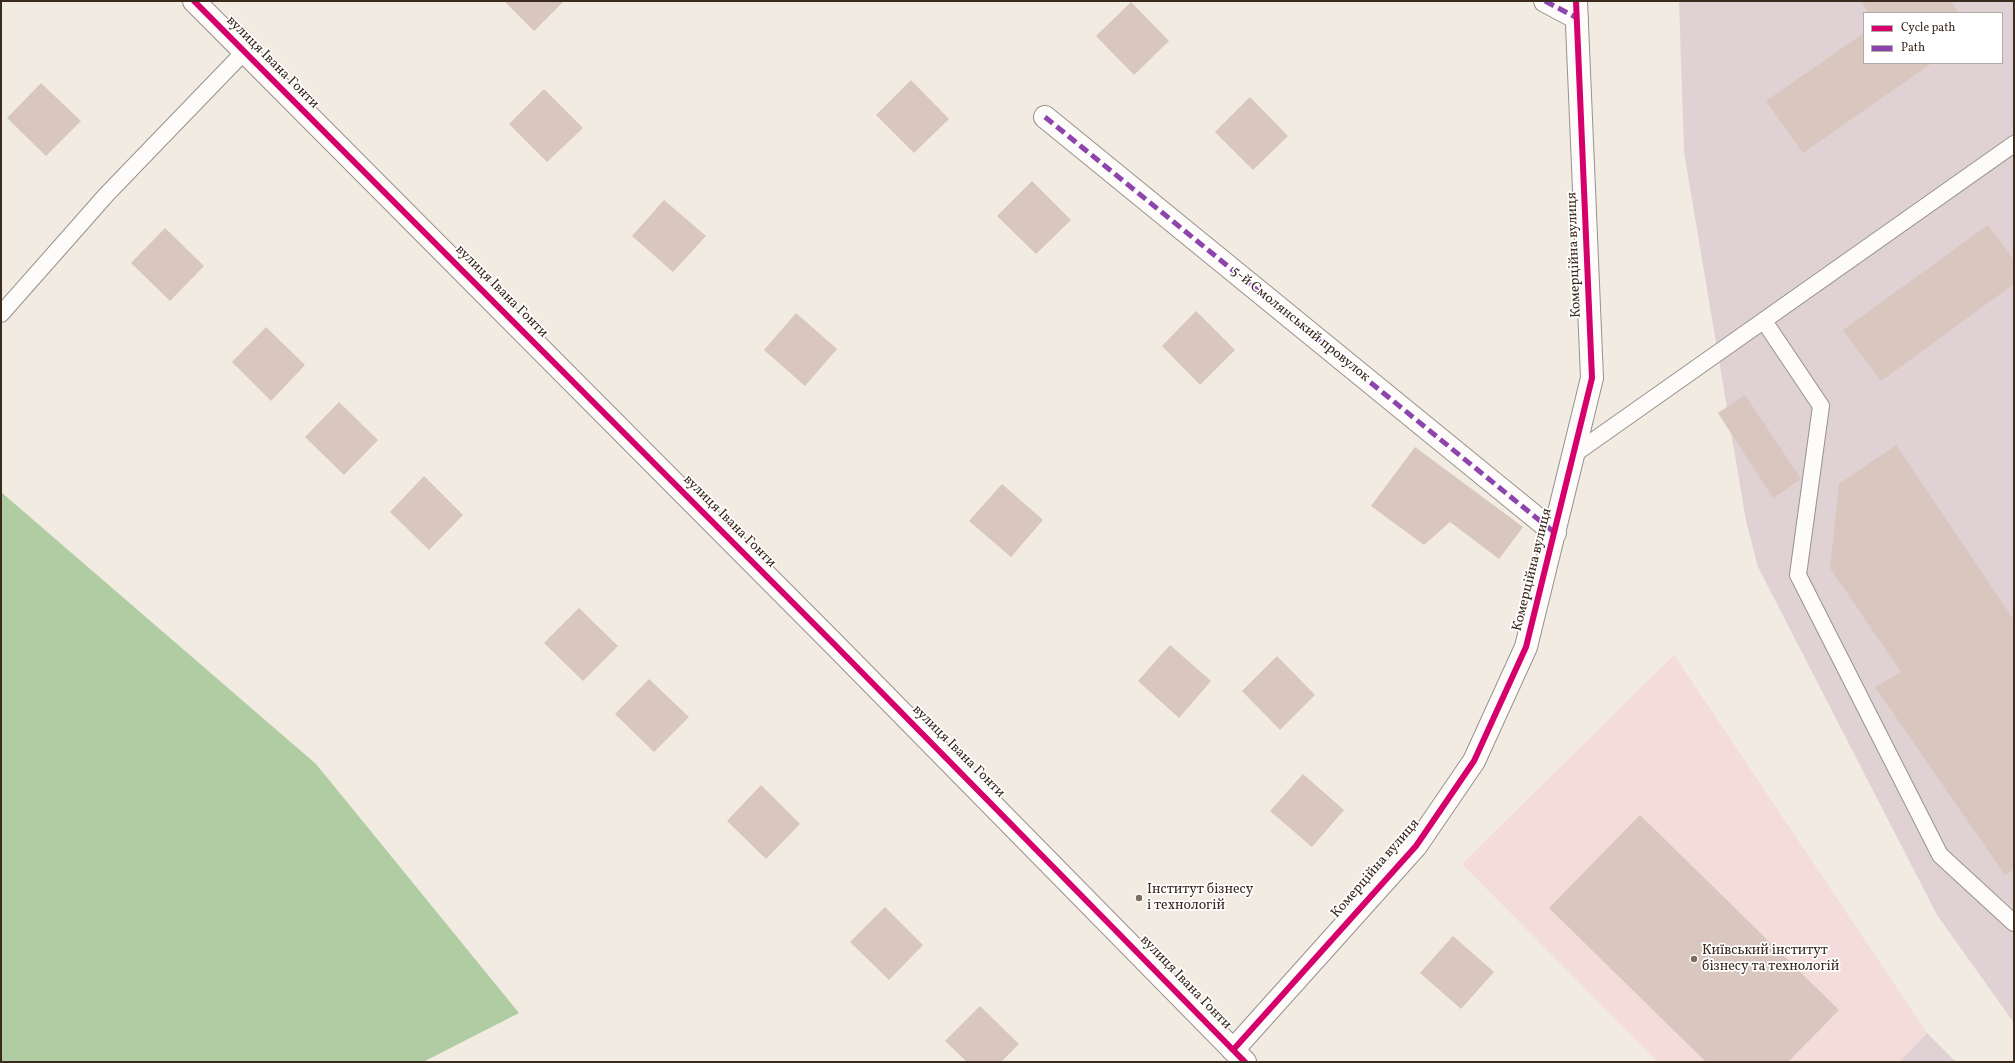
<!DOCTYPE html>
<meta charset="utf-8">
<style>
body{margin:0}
#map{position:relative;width:2015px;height:1063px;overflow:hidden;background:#f2ebe2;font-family:Vollkorn,serif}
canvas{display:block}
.frame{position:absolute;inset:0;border:2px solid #3b2a1e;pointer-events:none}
.legend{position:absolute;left:1863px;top:12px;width:140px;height:52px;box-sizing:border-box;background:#fff;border:1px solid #b1aaa5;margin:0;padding:5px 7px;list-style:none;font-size:12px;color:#3b2a1e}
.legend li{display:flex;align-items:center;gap:8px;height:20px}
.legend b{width:20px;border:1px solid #b1aaa5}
</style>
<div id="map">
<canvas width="2015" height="1063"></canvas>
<div class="frame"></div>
<ul class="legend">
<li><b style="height:5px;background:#d6006c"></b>Cycle path</li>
<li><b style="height:5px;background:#8e44ad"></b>Path</li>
</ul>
</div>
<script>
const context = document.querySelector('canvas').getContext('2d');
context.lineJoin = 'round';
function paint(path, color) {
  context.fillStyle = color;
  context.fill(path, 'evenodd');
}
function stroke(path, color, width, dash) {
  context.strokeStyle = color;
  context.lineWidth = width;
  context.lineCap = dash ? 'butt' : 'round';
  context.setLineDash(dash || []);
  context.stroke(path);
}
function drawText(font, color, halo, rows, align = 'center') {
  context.font = font + ' Vollkorn,serif';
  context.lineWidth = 3.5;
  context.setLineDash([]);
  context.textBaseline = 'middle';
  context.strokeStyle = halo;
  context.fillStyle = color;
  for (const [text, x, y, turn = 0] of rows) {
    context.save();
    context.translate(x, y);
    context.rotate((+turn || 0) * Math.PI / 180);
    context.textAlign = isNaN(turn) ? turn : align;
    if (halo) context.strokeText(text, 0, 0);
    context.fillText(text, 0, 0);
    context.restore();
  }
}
const built = new Path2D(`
 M1674 655 1927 1033 1899 1062H1658L1462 864Z`);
const industrial = new Path2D(`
 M1679 1H2014V1023L1937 915 1758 567 1746 521 1684 152ZM1864 13H2002V63H1864Z
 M1927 1033 1956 1062H1899Z`);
const forest = new Path2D(`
 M1 492 316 764 519 1013 423 1062H1Z`);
const building = new Path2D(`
 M504 1H564L534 31Z
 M1861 1H1951L1959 13H1869Z
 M1131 2 1169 41 1134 75 1096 36Z
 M1864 33V63H1932L1803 153 1766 101Z
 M911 80 949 119 914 153 876 115Z
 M41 83 81 121 46 156 7 118Z
 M544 89 583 128 547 162 509 124Z
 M1250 97 1288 136 1253 170 1215 132Z
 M1032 181 1071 220 1036 254 997 216Z
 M664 200 706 236 673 272 632 236Z
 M1988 225 2014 260V284L1881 381 1843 330Z
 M165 228 204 266 170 301 131 263Z
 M1196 311 1235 350 1200 385 1162 346Z
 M796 313 837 349 805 386 764 350Z
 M266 327 305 365 271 401 232 362Z
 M1745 395 1801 479 1773 498 1718 413Z
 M339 402 378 440 344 475 305 437Z
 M1896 445 2014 620V869L2005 875 1875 687 1901 672 1830 568 1839 484Z
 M1415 447 1523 527 1499 559 1450 522 1424 545 1371 506Z
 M424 476 463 515 429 550 390 512Z
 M1002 484 1043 520 1011 557 969 521Z
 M579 608 618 646 583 681 544 643Z
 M1170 645 1211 681 1179 718 1138 681Z
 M1277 656 1315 695 1280 730 1242 691Z
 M649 679 689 717 654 752 615 714Z
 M1303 774 1344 810 1312 847 1270 811Z
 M761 785 800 824 766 859 727 821Z
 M1640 815 1839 1010 1788 1062H1706L1549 908Z
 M885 907 923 945 889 980 850 942Z
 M1453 936 1494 972 1461 1009 1420 973Z
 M980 1006 1019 1044 1001 1062H967L945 1041Z`);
const service = new Path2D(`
 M1 314 107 194 244 52
 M1764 321 1821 406 1798 575 1940 855 2014 923
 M1573 455 2014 144`);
const minor = new Path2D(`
 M1545 1 1577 18
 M1045 117 1555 533
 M1233 1050 1416 846 1474 761 1526 647 1592 378 1576 1`);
const tertiary = new Path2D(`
 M194 1 835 645 1245 1062`);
const quiet = new Path2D(`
 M1545 1 1577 18
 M1045 117 1555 533`);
const cycleway = new Path2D(`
 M194 1 835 645 1245 1062
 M1233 1050 1416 846 1474 761 1526 647 1592 378 1576 1`);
const markers = [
 [1139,898,4,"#7b6e63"],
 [1694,959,4,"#7b6e63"]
];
const streetNames = [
 ["вулиця Івана Гонти",272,63,45],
 ["Комерційна вулиця",1575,255,-92],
 ["вулиця Івана Гонти",501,292,45],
 ["5-й Смолянський провулок",1300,325,39],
 ["вулиця Івана Гонти",729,522,45],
 ["Комерційна вулиця",1533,570,-76],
 ["вулиця Івана Гонти",958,752,45],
 ["Комерційна вулиця",1376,869,-49],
 ["вулиця Івана Гонти",1185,983,46]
];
const poiNames = [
 ["Інститут бізнесу",1147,890],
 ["і технологій",1147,906],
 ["Київський інститут",1702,951],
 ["бізнесу та технологій",1702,967]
];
paint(built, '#f4dcdb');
paint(industrial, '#e0d2d4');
paint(forest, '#afcca3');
paint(building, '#d9c6be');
stroke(service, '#98918b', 18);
stroke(minor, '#98918b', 24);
stroke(tertiary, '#98918b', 24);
stroke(service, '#fdfcfb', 16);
stroke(minor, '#fdfcfb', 22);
stroke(tertiary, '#fdfcfb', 22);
stroke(quiet, '#8e44ad', 5, [10, 5]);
stroke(cycleway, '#d6006c', 6);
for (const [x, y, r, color] of markers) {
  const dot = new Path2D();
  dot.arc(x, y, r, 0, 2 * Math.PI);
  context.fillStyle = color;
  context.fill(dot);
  stroke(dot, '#fff', 1.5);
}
drawText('14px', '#3b2a1e', '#fff', streetNames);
drawText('14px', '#3b2a1e', '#fff', poiNames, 'left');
</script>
